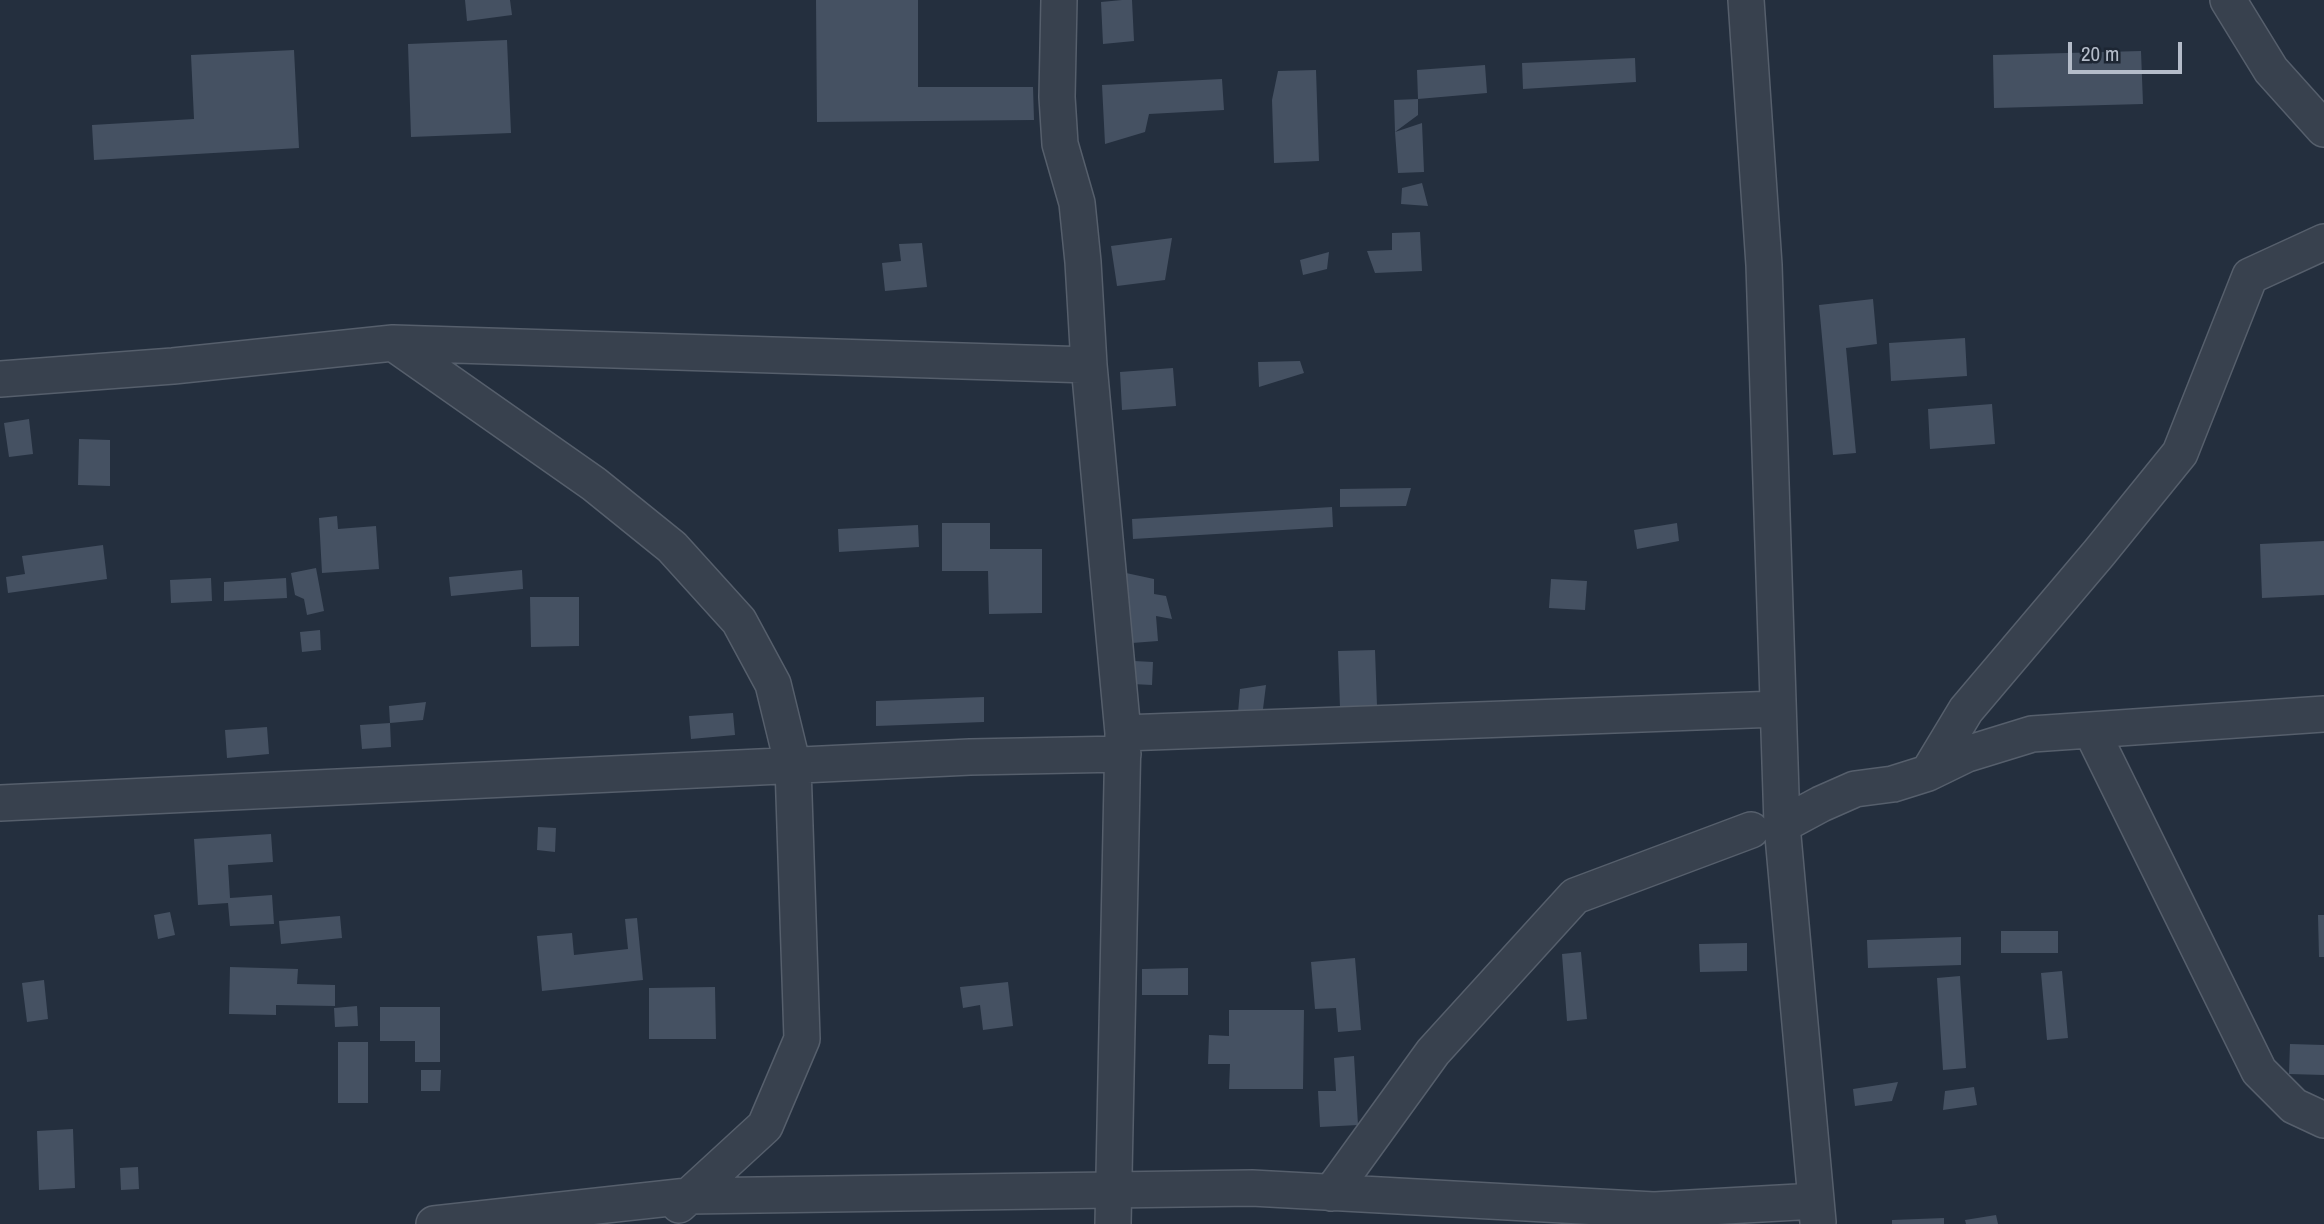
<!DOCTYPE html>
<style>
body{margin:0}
#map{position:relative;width:2324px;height:1224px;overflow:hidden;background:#242f3e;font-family:"Archivo Narrow",sans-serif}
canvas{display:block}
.scale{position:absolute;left:2068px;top:42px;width:114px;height:32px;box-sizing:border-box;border:4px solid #b4bcc9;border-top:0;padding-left:9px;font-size:21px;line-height:24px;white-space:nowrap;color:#b4bcc9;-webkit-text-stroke:5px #1d2633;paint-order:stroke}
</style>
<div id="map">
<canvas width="2324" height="1224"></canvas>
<div class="scale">20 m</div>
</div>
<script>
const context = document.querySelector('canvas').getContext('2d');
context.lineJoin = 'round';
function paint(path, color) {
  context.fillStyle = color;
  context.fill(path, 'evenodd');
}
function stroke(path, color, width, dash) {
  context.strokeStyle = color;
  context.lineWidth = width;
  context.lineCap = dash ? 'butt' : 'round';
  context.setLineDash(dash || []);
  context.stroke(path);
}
const building = new Path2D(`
 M465 0H510L512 15 467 21Z
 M816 0H918V87H1033L1034 120 817 122Z
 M1122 0H1132L1134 41 1103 44 1101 2Z
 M507 40 511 133 411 137 408 44Z
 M294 50 299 148 94 160 92 125 194 119 191 55Z
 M2141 51 2143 104 1994 108 1993 55Z
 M1635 58 1636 82 1523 89 1522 63Z
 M1485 65 1487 93 1418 99 1417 70Z
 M1316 70 1319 161 1274 163 1272 100 1278 71Z
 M1222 79 1224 110 1149 114 1145 132 1105 144 1102 85Z
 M1418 99V115L1395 132 1394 100Z
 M1422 123 1424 172 1398 173 1395 132Z
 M1422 183 1428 206 1401 204 1402 188Z
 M1420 232 1422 271 1375 273 1367 251 1392 250V233Z
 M1172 238 1165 280 1117 286 1111 246Z
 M922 243 927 287 885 291 882 263 901 261 899 244Z
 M1329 252 1327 269 1303 275 1300 260Z
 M1873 299 1877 344 1846 348 1856 453 1833 455 1819 305Z
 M1965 338 1967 376 1891 381 1889 343Z
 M1300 361 1304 373 1259 387 1258 362Z
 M1173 368 1176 406 1122 410 1120 372Z
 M1992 404 1995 444 1930 449 1928 409Z
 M29 419 33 454 9 457 4 423Z
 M79 439 110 440V486L78 485Z
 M1411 488 1406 506 1340 507V489Z
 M1332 507 1333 527 1133 539 1132 519Z
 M337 516 338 529 376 526 379 569 322 573 319 518Z
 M942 523H990V549H1042V613L989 614 988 571H942Z
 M1677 523 1679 541 1637 549 1634 530Z
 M918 525 919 547 839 552 838 529Z
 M2324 541V595L2262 598 2260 544Z
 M103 545 107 579 8 593 6 577 25 574 22 556Z
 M316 568 324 611 307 615 304 599 295 595 291 573Z
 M522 570 523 589 451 596 449 577Z
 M1126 573 1154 579V594L1166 596 1172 619 1156 616 1158 641 1132 643Z
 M211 578 212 601 171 603 170 580Z
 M286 578 287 598 224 601V582Z
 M1551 579 1587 581 1585 610 1549 608Z
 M530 597H579V646L531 647Z
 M320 630 321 650 302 652 300 632Z
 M1375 650 1377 706 1340 708 1338 651Z
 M1134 661 1153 662 1152 685 1132 684Z
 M1266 685 1263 709 1238 713 1240 689Z
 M984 697V722L876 726V701Z
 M426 702 423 720 390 723 389 706Z
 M733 713 735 735 691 739 689 716Z
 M390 723 391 747 362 749 360 725Z
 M267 727 269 754 227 758 225 730Z
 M538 827 556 828 555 852 537 850Z
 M271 834 273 862 228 865 230 898 272 895 274 924 230 926 228 903 198 905 194 839Z
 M170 912 175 935 158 939 154 915Z
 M2318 915H2324V957H2319Z
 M340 916 342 938 281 944 279 921Z
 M637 918 643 980 542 991 537 936 572 933 574 955 628 949 625 919Z
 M2001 931H2058V953H2001Z
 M1961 937V965L1868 968 1867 940Z
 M1747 943V971L1700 972 1699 944Z
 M1581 952 1587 1019 1567 1021 1562 954Z
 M1355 958 1361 1030 1338 1032 1336 1008 1315 1009 1311 962Z
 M230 967 298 969 297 984 335 985V1006L276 1005V1015L229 1014Z
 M1188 968V995H1142V969Z
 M2062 971 2068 1038 2047 1040 2041 973Z
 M1960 976 1966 1068 1943 1070 1937 978Z
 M44 980 48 1019 27 1022 22 983Z
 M1008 982 1013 1026 983 1030 980 1005 963 1008 960 987Z
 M715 987 716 1039H649V988Z
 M357 1006 358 1026 335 1027 334 1008Z
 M380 1007H440V1062H415V1041H380Z
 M1229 1010H1304L1303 1089H1229L1230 1064H1208L1209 1035 1229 1036Z
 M338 1042H368V1103H338Z
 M2290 1044 2324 1045V1075L2289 1074Z
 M1354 1056 1358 1125 1320 1127 1318 1091H1336L1334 1058Z
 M421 1070H441L440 1091H421Z
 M1898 1082 1892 1101 1855 1106 1853 1089Z
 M1974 1087 1977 1105 1943 1110 1945 1091Z
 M73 1129 75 1188 39 1190 37 1131Z
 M138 1167 139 1189 121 1190 120 1168Z
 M1996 1215 1998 1224H1966L1965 1220Z
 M1944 1218V1224H1892V1220Z`);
const minor = new Path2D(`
 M1059 0 1057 97 1060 144 1077 203 1083 262 1089 365 1123 733 1113 1224
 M1746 0 1764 265 1782 825 1818 1222
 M2228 0 2271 70 2324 129
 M393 343 594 484 672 547 739 621 773 684 793 766 802 1039 765 1126 679 1205
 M0 379 173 366 393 343 1089 365
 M2091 730 2259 1071 2294 1106 2324 1120
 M1123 733 1778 709
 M1928 773 1966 710 2099 553 2180 453 2250 276 2324 242
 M0 803 970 757 1123 754
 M1782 825 1821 804 1855 789 1893 784 1928 773 1967 754 2032 734 2324 714
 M1331 1193 1433 1052 1575 896 1751 830
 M434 1224 688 1196 1252 1188 1654 1210 1816 1201`);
paint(building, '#455162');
stroke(minor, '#565f6c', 38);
stroke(minor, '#38414e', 35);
</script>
